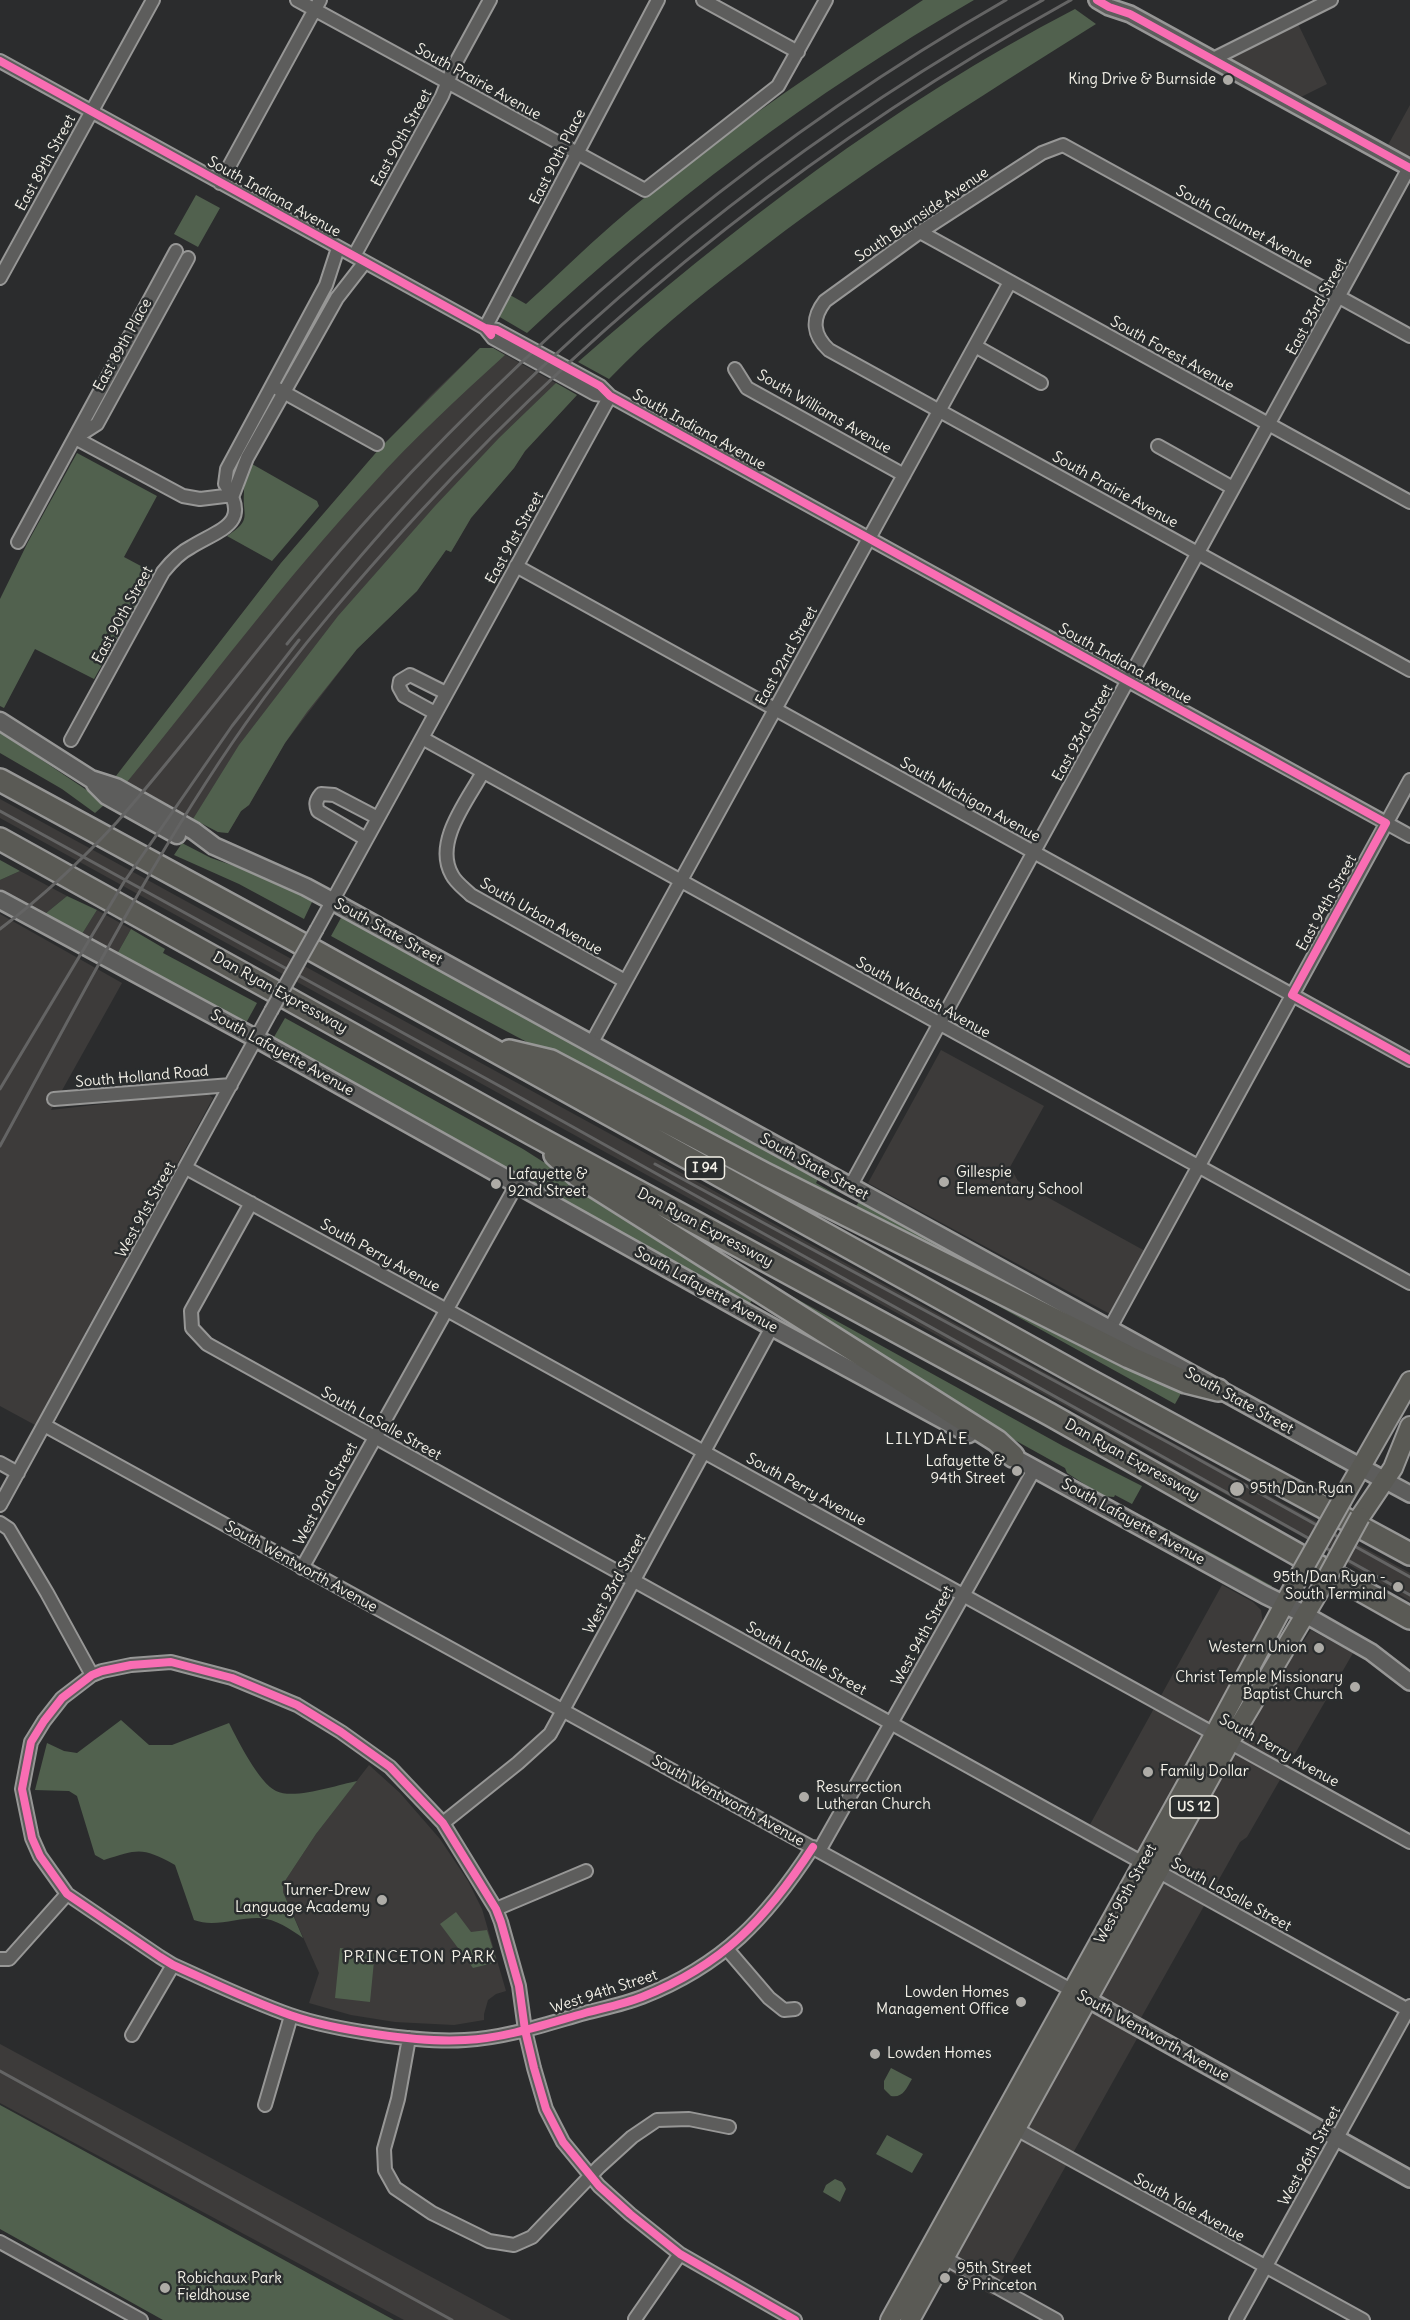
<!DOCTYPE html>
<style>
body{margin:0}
canvas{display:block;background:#2b2c2d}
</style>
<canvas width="1410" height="2320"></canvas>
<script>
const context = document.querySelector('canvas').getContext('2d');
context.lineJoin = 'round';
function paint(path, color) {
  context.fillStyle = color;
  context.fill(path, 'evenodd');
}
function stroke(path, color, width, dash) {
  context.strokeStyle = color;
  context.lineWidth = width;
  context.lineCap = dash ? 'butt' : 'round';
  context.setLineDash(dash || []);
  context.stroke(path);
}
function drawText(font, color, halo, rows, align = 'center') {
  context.font = font + ' Delius,sans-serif';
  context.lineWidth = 5;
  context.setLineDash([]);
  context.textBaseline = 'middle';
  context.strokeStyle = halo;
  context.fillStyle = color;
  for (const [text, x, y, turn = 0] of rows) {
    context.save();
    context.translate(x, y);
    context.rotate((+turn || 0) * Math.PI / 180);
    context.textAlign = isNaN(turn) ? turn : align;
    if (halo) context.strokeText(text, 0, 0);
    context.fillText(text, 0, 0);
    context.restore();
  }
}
const built = new Path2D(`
 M1298 24 1327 84 1301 97 1228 57Z
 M1410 105V155L1409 157 1388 145Z
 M480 348H493L577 395 525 451 514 468 471 518 451 552 446 550 417 591 357 649 285 743 249 805 241 811 228 833 218 832 116 776 281 563 367 463 430 396Z
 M0 799 1410 1573V1601L1301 1536 0 818Z
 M20 871 67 896 45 914 0 889V880Z
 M97 910 131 929 117 954 82 934Z
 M0 914 122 983 51 1110 206 1092 213 1098 35 1425 0 1406Z
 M941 1050 1044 1106 1010 1167 1018 1181 1145 1251 1110 1314 868 1183Z
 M1222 1585 1253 1602 1261 1610 1263 1624 1132 1866 1082 1839Z
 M1311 1630 1353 1653 1247 1837 1240 1842 1133 2032 1139 2035 993 2296 945 2269 1250 1720Z
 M369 1765 400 1793 440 1839 468 1881 482 1909 506 1991 496 1994 488 2000 484 2014V2020L454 2025 395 2022 351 2015 309 2003 319 1973 283 1892V1884L316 1834Z
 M0 2044 511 2320H404L0 2103Z`);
const green = new Path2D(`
 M923 0H974C812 93 663 206 527 333L498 316 510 295 526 304C555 278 583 250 613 224 710 141 817 70 923 0Z
 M1075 9 1096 24C975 100 855 175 743 263 696 299 650 336 609 379L578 362C732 228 893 103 1075 9Z
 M196 195 220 208 198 247 174 234Z
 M480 348H493L505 355C459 397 413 439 371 486 284 580 208 683 127 782L116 776 281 563 380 448Z
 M556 383 577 395 525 451 514 468 471 518 451 552 446 550 417 591 357 649 307 712 285 743 249 805 241 811 228 833 218 832 193 819 239 745 338 616 435 506 499 438Z
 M77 453 157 496 124 557 154 573 94 679 35 649 4 708 0 706V599L28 542Z
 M252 464 317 501 319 506 272 561 227 536C253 519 242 517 244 492 244 482 248 473 252 464Z
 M0 732 94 795 104 805 95 813 62 789 0 753Z
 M182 843 211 858 252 872 313 900 304 919 239 884 174 855Z
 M0 860 20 871 0 880Z
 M67 896 97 910 82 934 45 914Z
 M342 916 836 1187 834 1188 818 1179 816 1183 856 1206 859 1202 867 1205 1074 1319C825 1193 574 1072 331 936Z
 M131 929 165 949 163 953 257 1003 246 1023 244 1024 117 954Z
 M285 1018 523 1149 873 1372 791 1328 793 1323 754 1301 752 1300 749 1305 480 1153 275 1040 274 1037Z
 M719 1256 1063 1446 1142 1486 1132 1504 1115 1495 1114 1497 1103 1496 1067 1473 1065 1468 939 1398Z
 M928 1267 1184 1388 1175 1404Z
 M1227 1405 1270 1425 1342 1465 1340 1468Z
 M1154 1522 1272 1586 1271 1589 1153 1524Z
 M121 1720 149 1745H172L229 1723C237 1739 259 1783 276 1791 294 1800 337 1785 357 1781L316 1834 283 1884V1892L303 1938C290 1929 276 1919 260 1918 238 1917 215 1928 194 1920L175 1865C142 1847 139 1849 104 1860L95 1855 77 1796 69 1791 35 1790 47 1743 64 1751 77 1753Z
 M456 1912 471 1932 487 1930 497 1962 473 1968 440 1924Z
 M340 1948 375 1951 370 2002 335 1998Z
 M891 2068 912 2079C906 2089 903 2098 891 2096L884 2089V2081Z
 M0 2105 394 2320H163L0 2229Z
 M887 2135 923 2154 912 2173 876 2154Z
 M835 2179 842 2182 846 2189 840 2202 823 2192 826 2185Z`);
const minor = new Path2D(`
 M297 0 645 190 778 86 826 0
 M703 0 798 52
 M1213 59 1331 0
 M0 61 485 328 493 338 595 394 610 396
 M220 183 320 0
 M920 232 1410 502
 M354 256 442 96 454 66 490 0
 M0 278 153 0
 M485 328 497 330 600 386 610 396 1410 836
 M485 328 658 0
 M1410 336 1063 145 1042 153 920 232 825 301C811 319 813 335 829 350L1410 670
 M975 346 1041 383
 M735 369 747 388 904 475
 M278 389 377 444
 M75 438 97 424 188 258
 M75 438 183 496 200 499 233 495
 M1158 446 1233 488
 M233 495 247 458 337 298 365 262
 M18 542 176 251
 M516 566 1410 1060
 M435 713 404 696 399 687 400 681 410 675 446 693
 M422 738 1410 1283
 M71 740 163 572C171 562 179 553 191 547 220 529 252 524 225 484L227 469 326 285 338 248
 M483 772C468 800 433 842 452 875 456 883 465 889 471 895L625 981
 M366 839 318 811C315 804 316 800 321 794L334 795 378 818
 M317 929 610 396
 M591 1044 1010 282
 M54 1099 231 1085
 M186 1168 456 1315 1410 1842
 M850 1187 1410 166
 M251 1203 191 1311 192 1328 207 1344 1410 2011
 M1109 1330 1410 780
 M44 1425 1073 1991
 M0 1463 18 1473
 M0 1505 271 1011
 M0 1523 9 1529 47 1593 92 1675
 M302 1568 517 1184
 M443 1823 518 1763 550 1734 772 1327
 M819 1851 1035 1468
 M496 1909 586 1871
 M727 1949 769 1998 784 2010 795 2009
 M0 1959H9L67 1894
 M132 2035 173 1965
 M409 2038 398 2099 384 2149 385 2170 395 2188 432 2213 489 2241 514 2245 532 2237 599 2167 632 2137 657 2120 689 2119 729 2127
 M265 2105 291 2016
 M1009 2125 1363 2320
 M0 2242 141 2320
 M939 2255 1056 2320
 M635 2319 680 2254
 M795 2320 680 2254 630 2214 599 2186 563 2142 546 2109 534 2068 525 2030 519 1986 501 1922 496 1909 443 1823 390 1767 341 1732 297 1705 232 1678 171 1662 131 1665 102 1671 92 1675 62 1698 44 1721 31 1742 22 1789 32 1838 40 1856 67 1894 160 1957 173 1965C211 1982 250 2001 290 2015 333 2030 420 2043 465 2040 506 2038 546 2024 585 2013 604 2008 624 2004 642 1997 723 1965 766 1919 813 1847
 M1236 2320 1410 2006`);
const tertiary = new Path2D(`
 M1097 0 1109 7 1130 14 1410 168
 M1384 1480 1410 1494
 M1306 1615 1371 1652 1410 1682
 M1080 1995 1410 2179`);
const secondary = new Path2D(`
 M0 721 91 779 116 787 194 831 214 846 306 887 332 901 1384 1480
 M95 784 107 796 177 835
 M0 900 257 1039 772 1327 969 1434
 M1002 1451 1265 1595 1306 1615`);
const primary = new Path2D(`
 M1342 1500 1410 1381
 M1360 1517 1393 1468 1410 1426
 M890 2320 1215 1733 1302 1571
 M910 2320 1236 1731 1324 1583`);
const motorway = new Path2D(`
 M0 780 291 938 1085 1378 1410 1554
 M0 839 532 1134 1049 1414 1410 1618
 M509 1051 551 1061 765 1174 1129 1357 1186 1382 1218 1390
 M555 1155 578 1176 997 1441 1013 1456`);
const rail = new Path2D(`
 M287 644C337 583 387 523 442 466 618 283 820 123 1043 0
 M0 811 505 1089 1410 1595
 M0 929C42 897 81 861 117 822 205 721 284 611 375 511 559 311 770 135 1006 0
 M0 1089 124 882 232 726 299 640
 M0 1146C78 1003 152 857 246 723 298 649 358 580 419 513 608 308 827 135 1071 0
 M655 1164 1171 1444 1410 1577
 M0 2071 452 2320`);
const minorBridge = new Path2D(`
 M271 1011 317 929`);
const primaryBridge = new Path2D(`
 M1302 1571 1342 1500
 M1324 1583 1360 1517`);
const cycleway = new Path2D(`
 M1097 0 1109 7 1130 14 1410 168
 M0 61 485 328 491 335
 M485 328 497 330 600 386 610 396 1386 823 1292 995 1410 1060
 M795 2320 680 2254 630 2214 599 2186 563 2142 546 2109 534 2068 525 2030 519 1986 501 1922 496 1909 443 1823 390 1767 341 1732 297 1705 232 1678 171 1662 131 1665 102 1671 92 1675 62 1698 44 1721 31 1742 22 1789 32 1838 40 1856 67 1894 160 1957 173 1965C211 1982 250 2001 290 2015 333 2030 420 2043 465 2040 506 2038 546 2024 585 2013 604 2008 624 2004 642 1997 723 1965 766 1919 813 1847`);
const markers = [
 [1228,80,6,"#aeaca7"],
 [944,1182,6,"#aeaca7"],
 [496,1184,6,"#aeaca7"],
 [1017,1471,6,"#aeaca7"],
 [1237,1489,8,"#aeaca7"],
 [1398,1587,6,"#aeaca7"],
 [1319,1648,6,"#aeaca7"],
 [1355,1687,6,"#aeaca7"],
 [1148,1772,6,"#aeaca7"],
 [804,1797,6,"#aeaca7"],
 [382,1900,6,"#aeaca7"],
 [1021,2002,6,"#aeaca7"],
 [875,2054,6,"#aeaca7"],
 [945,2278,6,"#aeaca7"],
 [165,2288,6,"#aeaca7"]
];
const shields = [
 [705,1168,39],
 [1194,1807,48]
];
const shieldNames = [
 ["I 94",705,1168],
 ["US 12",1194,1807]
];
const poiNames = [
 ["King Drive & Burnside",1216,80,"right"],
 ["Gillespie",956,1173],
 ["Elementary School",956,1190],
 ["Lafayette &",508,1175],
 ["92nd Street",508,1192],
 ["Lafayette &",1005,1462,"right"],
 ["94th Street",1005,1479,"right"],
 ["95th/Dan Ryan",1250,1489],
 ["95th/Dan Ryan -",1386,1578,"right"],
 ["South Terminal",1386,1595,"right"],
 ["Western Union",1307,1648,"right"],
 ["Christ Temple Missionary",1343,1678,"right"],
 ["Baptist Church",1343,1695,"right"],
 ["Family Dollar",1160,1772],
 ["Resurrection",816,1788],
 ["Lutheran Church",816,1805],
 ["Turner-Drew",370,1891,"right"],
 ["Language Academy",370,1908,"right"],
 ["Lowden Homes",1009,1993,"right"],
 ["Management Office",1009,2010,"right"],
 ["Lowden Homes",887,2054],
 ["95th Street",957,2269],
 ["& Princeton",957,2286],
 ["Robichaux Park",177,2279],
 ["Fieldhouse",177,2296]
];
const streetNames = [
 ["South Prairie Avenue",478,82,29],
 ["East 90th Street",402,138,-61],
 ["East 90th Place",558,157,-63],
 ["East 89th Street",46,163,-61],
 ["South Indiana Avenue",274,197,29],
 ["South Burnside Avenue",922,215,-34],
 ["South Calumet Avenue",1244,227,29],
 ["East 93rd Street",1317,307,-61],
 ["East 89th Place",123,345,-61],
 ["South Forest Avenue",1172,354,29],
 ["South Williams Avenue",824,412,30],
 ["South Indiana Avenue",699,430,29],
 ["South Prairie Avenue",1115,490,29],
 ["East 91st Street",515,538,-61],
 ["East 90th Street",123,615,-61],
 ["East 92nd Street",787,656,-61],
 ["South Indiana Avenue",1125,664,29],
 ["East 93rd Street",1083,733,-61],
 ["South Michigan Avenue",970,800,29],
 ["East 94th Street",1327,903,-61],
 ["South Urban Avenue",541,917,30],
 ["South State Street",388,932,29],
 ["Dan Ryan Expressway",280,993,29],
 ["South Wabash Avenue",923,998,29],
 ["South Lafayette Avenue",282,1053,29],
 ["South Holland Road",142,1077,-5],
 ["South State Street",814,1167,29],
 ["West 91st Street",146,1210,-61],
 ["Dan Ryan Expressway",705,1228,28],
 ["South Perry Avenue",380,1256,29],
 ["South Lafayette Avenue",706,1290,29],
 ["South State Street",1239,1401,29],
 ["South LaSalle Street",381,1424,29],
 ["Dan Ryan Expressway",1132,1460,29],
 ["South Perry Avenue",806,1490,29],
 ["West 92nd Street",326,1494,-61],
 ["South Lafayette Avenue",1133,1522,29],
 ["South Wentworth Avenue",301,1567,29],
 ["West 93rd Street",615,1584,-61],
 ["West 94th Street",923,1636,-61],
 ["South LaSalle Street",806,1659,29],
 ["South Perry Avenue",1279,1751,29],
 ["South Wentworth Avenue",728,1801,29],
 ["West 95th Street",1126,1894,-61],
 ["South LaSalle Street",1231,1895,29],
 ["West 94th Street",604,1992,-18],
 ["South Wentworth Avenue",1153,2036,29],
 ["West 96th Street",1310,2156,-61],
 ["South Yale Avenue",1189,2208,29]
];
const neighbourhoodNames = [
 ["LILYDALE",927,1439],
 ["PRINCETON PARK",420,1957]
];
paint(built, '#3d3b3a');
paint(green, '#51614e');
stroke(minor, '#979796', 16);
stroke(tertiary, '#979796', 20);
stroke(secondary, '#979796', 21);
stroke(primary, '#979796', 22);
stroke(motorway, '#979796', 26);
stroke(minor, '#5d5d5c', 12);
stroke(tertiary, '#5d5d5c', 15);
stroke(secondary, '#5d5d5c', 16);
stroke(primary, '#5a5a55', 18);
stroke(motorway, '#5a5a55', 21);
stroke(rail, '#646464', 3);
stroke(minorBridge, '#979796', 16, []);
stroke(primaryBridge, '#979796', 22, []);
stroke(minorBridge, '#5d5d5c', 12);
stroke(primaryBridge, '#5a5a55', 18);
stroke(cycleway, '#f96db3', 8);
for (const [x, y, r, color] of markers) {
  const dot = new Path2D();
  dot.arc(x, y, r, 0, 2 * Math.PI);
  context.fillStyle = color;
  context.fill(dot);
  stroke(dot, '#2a2d2e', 2);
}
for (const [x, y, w] of shields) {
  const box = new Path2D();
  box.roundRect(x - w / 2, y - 11, w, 22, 4.5);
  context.fillStyle = '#2a2d2e';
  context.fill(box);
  stroke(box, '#f4f1e8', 1.5);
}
drawText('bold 14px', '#f4f1e8', null, shieldNames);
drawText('15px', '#f4f1e8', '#2a2d2e', poiNames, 'left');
drawText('15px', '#f4f1e8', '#2a2d2e', streetNames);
context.letterSpacing = '1.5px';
drawText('16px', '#f4f1e8', '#2a2d2e', neighbourhoodNames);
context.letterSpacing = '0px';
</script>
